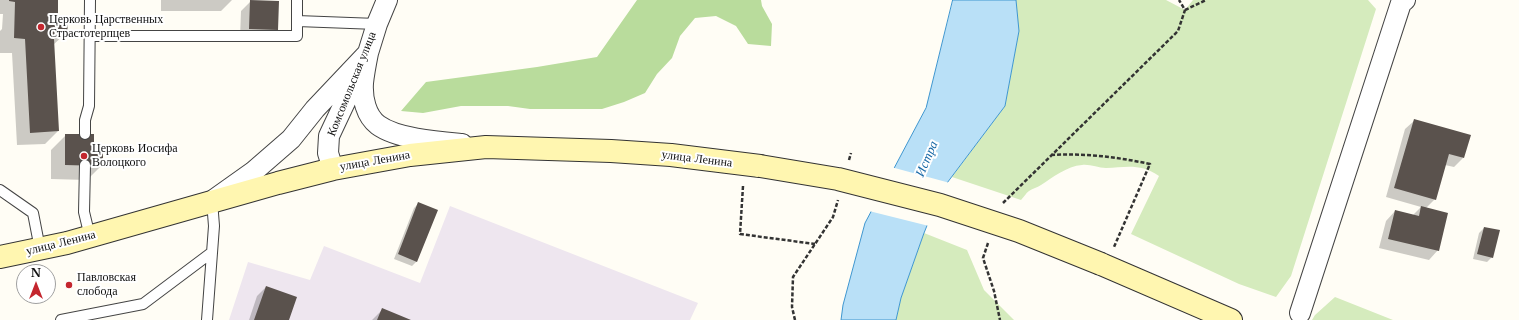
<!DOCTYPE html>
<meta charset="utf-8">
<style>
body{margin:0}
#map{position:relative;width:1519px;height:320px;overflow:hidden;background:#fffdf5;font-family:"Libre Baskerville",serif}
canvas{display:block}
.north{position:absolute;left:16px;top:264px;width:40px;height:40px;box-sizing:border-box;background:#fff;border:1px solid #a0a0a0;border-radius:50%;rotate:0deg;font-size:11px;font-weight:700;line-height:16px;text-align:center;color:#111}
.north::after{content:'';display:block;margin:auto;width:14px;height:18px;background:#c4262e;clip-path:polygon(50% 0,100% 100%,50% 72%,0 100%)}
</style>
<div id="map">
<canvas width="1519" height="320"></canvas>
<div class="north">N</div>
</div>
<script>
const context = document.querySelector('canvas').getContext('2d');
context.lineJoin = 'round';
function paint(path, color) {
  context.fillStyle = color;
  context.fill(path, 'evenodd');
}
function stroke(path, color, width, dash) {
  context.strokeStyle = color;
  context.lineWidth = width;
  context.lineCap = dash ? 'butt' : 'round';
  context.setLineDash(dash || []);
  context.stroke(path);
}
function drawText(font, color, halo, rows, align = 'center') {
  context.font = font + ' "Libre Baskerville",serif';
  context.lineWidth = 4;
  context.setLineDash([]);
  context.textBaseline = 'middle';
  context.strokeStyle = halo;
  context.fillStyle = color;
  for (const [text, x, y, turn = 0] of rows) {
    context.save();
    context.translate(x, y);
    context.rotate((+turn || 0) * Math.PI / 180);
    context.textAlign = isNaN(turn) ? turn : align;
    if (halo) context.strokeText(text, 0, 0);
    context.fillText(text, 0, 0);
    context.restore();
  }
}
const industrial = new Path2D(`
 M450 206 698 303 690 320H229L248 262 310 280 324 246 420 283Z`);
const green = new Path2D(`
 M1016 0H1166L1185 10 1193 0H1368L1376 9 1291 276 1276 297 1239 284 1131 234 1159 176C1141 163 1126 167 1106 168 1098 168 1090 164 1082 165 1067 166 1052 178 1041 185 1037 188 1033 188 1029 191 1026 193 1024 197 1021 200L952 177 1005 106 1019 31Z
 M924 233 967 250 984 290 1014 320H896L901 298Z
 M1335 297 1393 320H1312L1315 315Z`);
const forest = new Path2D(`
 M637 0H761L762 6 772 24 771 46 748 44 736 26 716 16 695 18 680 36 672 58 657 74 645 93 624 102 602 109H530L508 106H461L423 113 401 111 426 82 537 67 597 57Z`);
const water = new Path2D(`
 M953 0H1016L1019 31 1005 106 941 191 924 233 901 298 896 320H841L843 305 865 223 926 108Z`);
const pier = new Path2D(`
 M891 167 950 183 943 192 929 226 869 211Z`);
const shadow = new Path2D(`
 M0 0H57V17L59 20 65 34 53 45 58 131 45 144 17 145 12 53H0V31L2 29 3 14H0Z
 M161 0H232L221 11H161Z
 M251 1 277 29 268 39 240 38 241 11Z
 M1415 120 1463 158 1454 167 1445 165 1435 199 1426 208 1438 250 1429 260 1379 248 1386 221 1395 211 1413 215 1421 207 1386 197 1405 129Z
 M66 135 93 147 102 165 87 180 51 179V150Z
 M419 203 417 261 412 266 394 259 414 208Z
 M1484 228 1492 257 1487 262 1473 259 1479 233Z
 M266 287 288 320H249L257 296Z
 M382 310 408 320H372Z`);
const building = new Path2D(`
 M9 0H58V16L61 17 60 19 66 22 68 26 67 31 64 35 60 36V39H54L59 131 30 133 25 39 14 38 15 2 9 1Z
 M250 0 279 1 278 30 249 29Z
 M1414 119 1471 135 1464 158 1449 154 1436 200 1394 188Z
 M65 134H94V146H103V166L65 165Z
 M418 202 438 210 417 262 398 254Z
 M1421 206 1448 213 1439 251 1388 239 1395 210 1419 216Z
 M1484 227 1500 230 1493 258 1477 254Z
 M266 286 297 297 289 320H254Z
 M382 308 411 320H377Z`);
const path = new Path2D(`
 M1185 10 1206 0
 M1051 155C1085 153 1117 157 1150 164L1114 247
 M849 160 851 153
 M743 186 740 234 815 244
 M1003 203 1178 31 1185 10 1179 0
 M988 243 983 258 994 291 1000 320
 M795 320 792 307 793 277 833 217 838 200`);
const lane = new Path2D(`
 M297 21 377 24
 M90 36H297V0
 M85 134V120L89 106 90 0
 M85 165 84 212 90 237
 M0 190 33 213 40 249
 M61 320 143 304 211 253
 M207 320 214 226 212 201`);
const street = new Path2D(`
 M368 53C366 63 364 73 363 83 362 98 366 116 378 125 397 139 439 142 462 144
 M333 169 328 153 329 136 368 53 377 24 387 0
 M215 199 253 172 291 139 315 109 368 53
 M1300 313 1401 3 1405 0`);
const secondary = new Path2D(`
 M0 257 67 243 278 183 333 169 410 155 486 147 611 151 671 155 760 166
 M1101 264 1231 320`);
const secondaryBridge = new Path2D(`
 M760 166 838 179 940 205 1019 231 1101 264`);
const markers = [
 [41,27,4,"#c4262e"],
 [84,156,4,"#c4262e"],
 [69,285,4,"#c4262e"]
];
const poiNames = [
 ["Церковь Царственных",49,20],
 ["Страстотерпцев",49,34],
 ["Церковь Иосифа",92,149],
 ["Волоцкого",92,163],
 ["Павловская",77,278],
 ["слобода",77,292]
];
const streetNames = [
 ["Комсомольская улица",352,84,-68],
 ["улица Ленина",697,159,7],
 ["улица Ленина",375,161,-10],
 ["улица Ленина",61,243,-14]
];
const waterNames = [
 ["Истра",927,159,-67]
];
paint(industrial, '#eee6ef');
paint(green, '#d5ebbd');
paint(forest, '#b9dc9c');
paint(water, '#b9e0f7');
stroke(water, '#3f96cf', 1);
paint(pier, '#fffdf5');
paint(shadow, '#0003');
paint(building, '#5a524d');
stroke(lane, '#444', 12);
stroke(street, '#444', 22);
stroke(secondary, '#333', 24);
stroke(path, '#333', 2.5, [4, 2]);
stroke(lane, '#fff', 10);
stroke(street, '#fff', 20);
stroke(secondary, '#fff6b0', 22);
stroke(secondaryBridge, '#333', 24, []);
stroke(secondaryBridge, '#fff6b0', 22);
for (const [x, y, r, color] of markers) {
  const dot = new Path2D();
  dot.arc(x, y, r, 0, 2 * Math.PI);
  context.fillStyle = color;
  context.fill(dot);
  stroke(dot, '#fff', 1.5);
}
drawText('12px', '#111', '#fff', poiNames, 'left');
drawText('12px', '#111', '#fff', streetNames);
drawText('italic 13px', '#1768a6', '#fff', waterNames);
</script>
